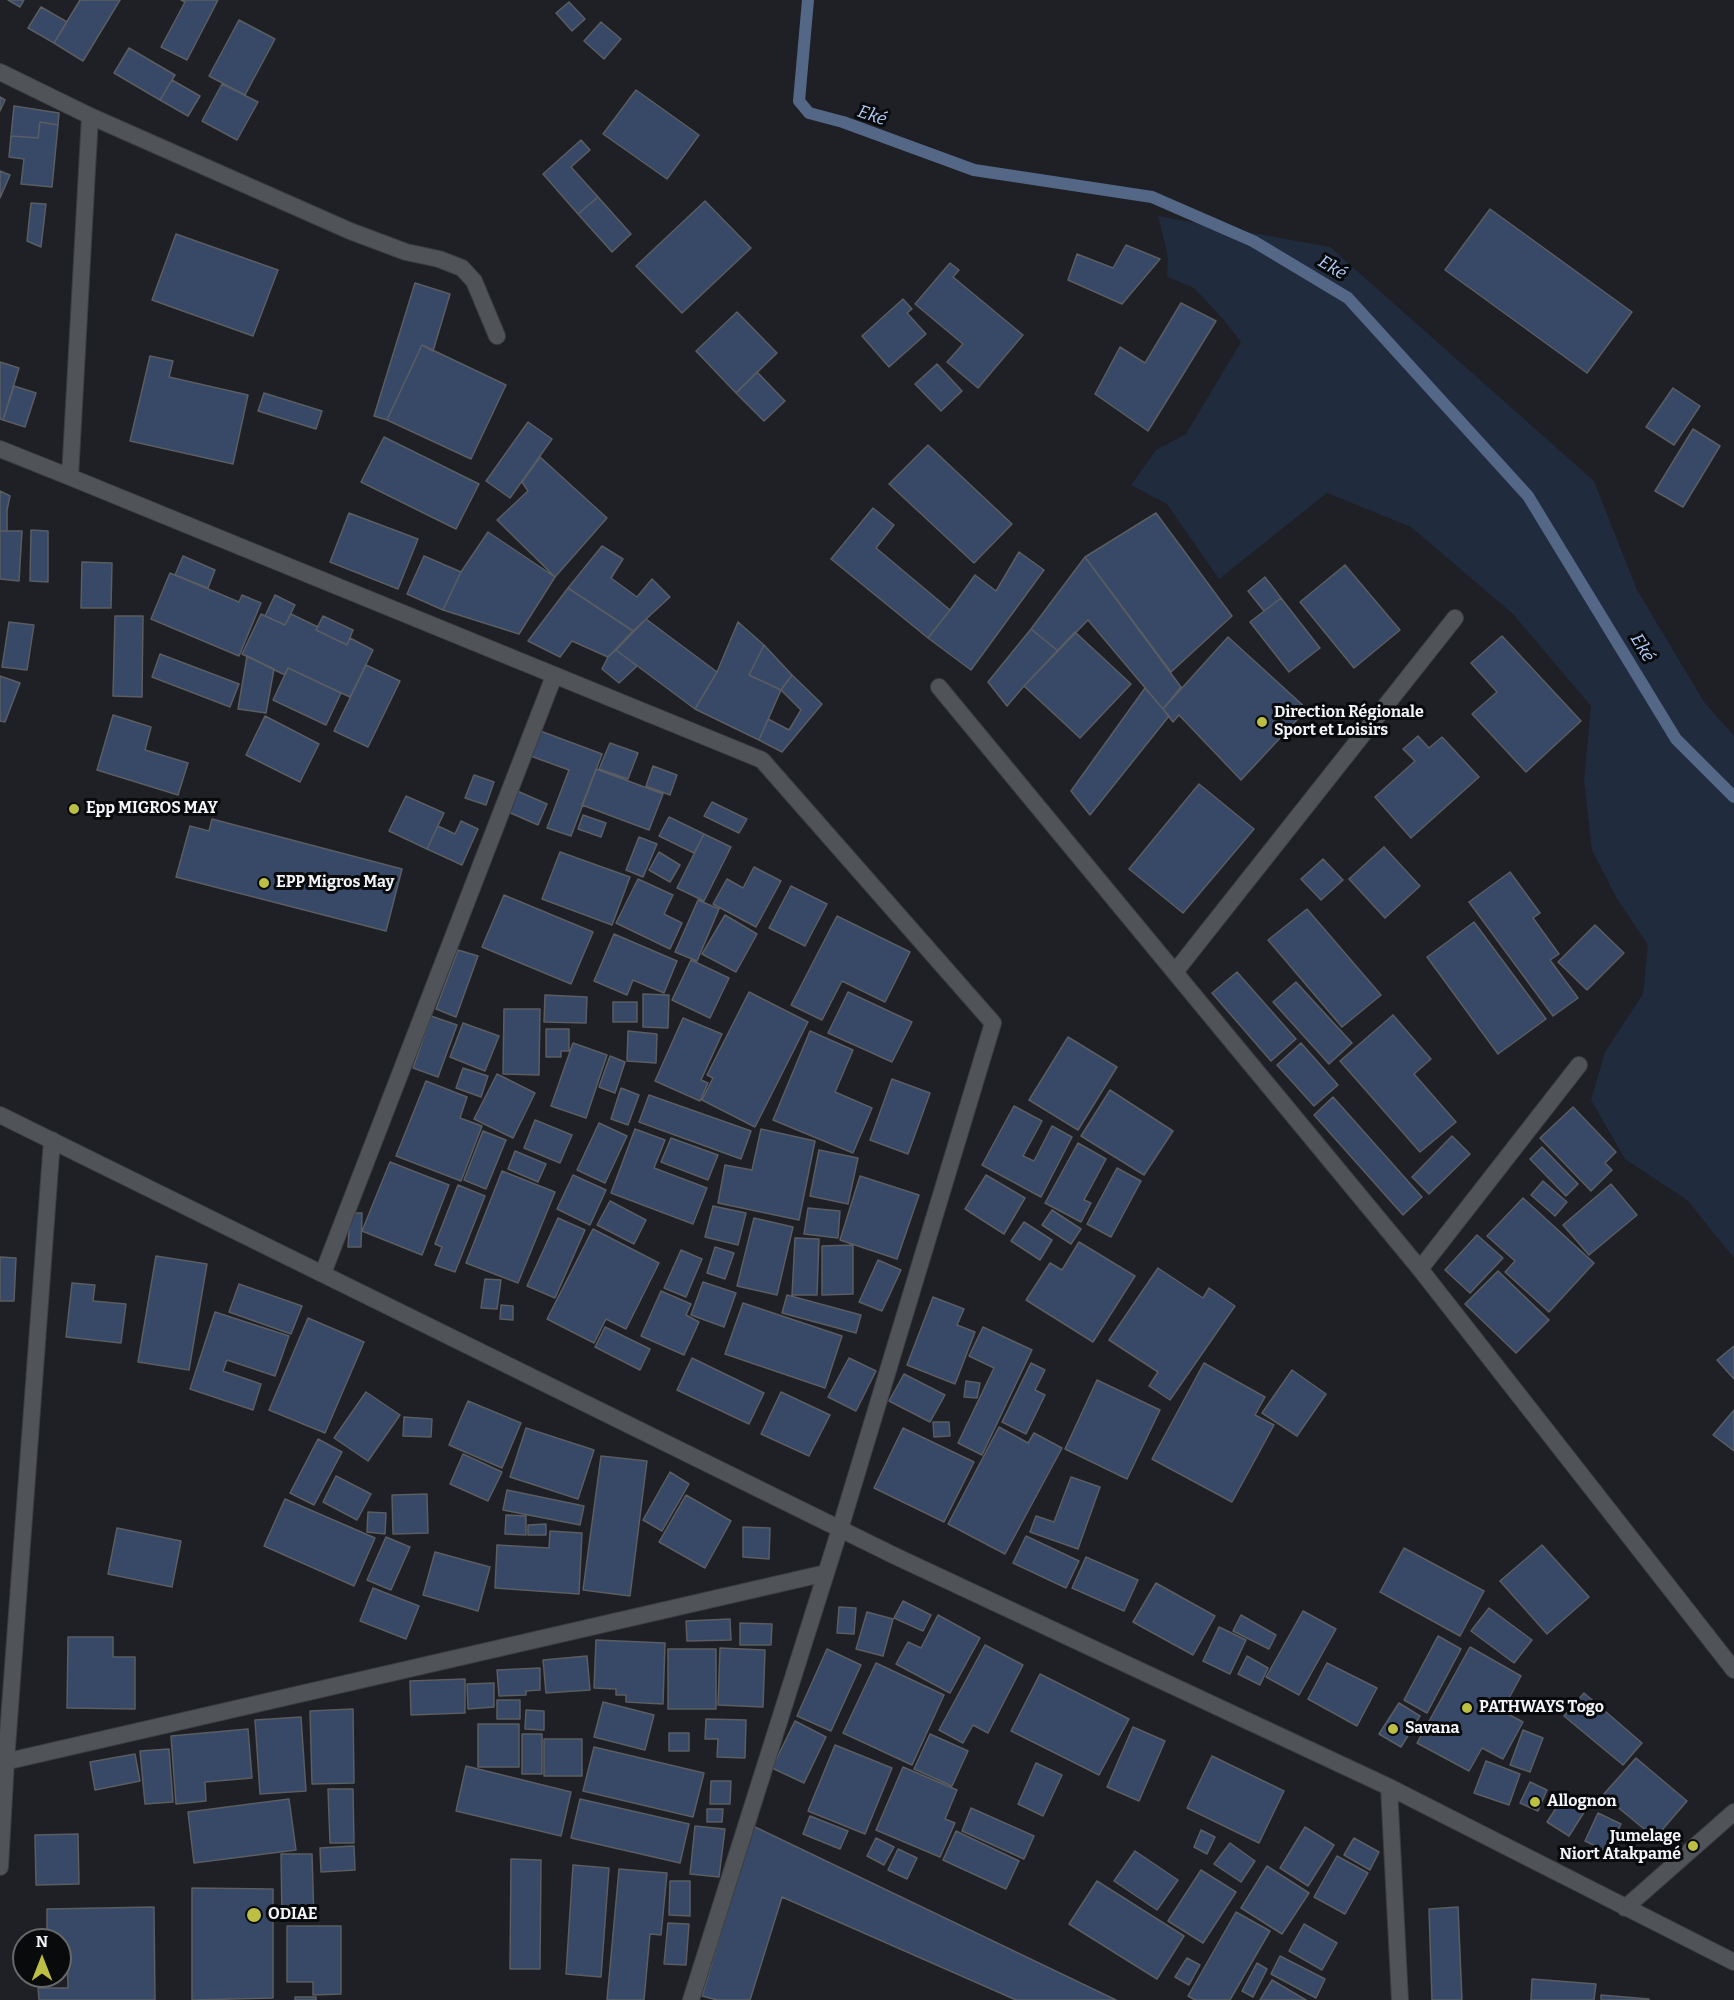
<!DOCTYPE html>
<meta charset="utf-8">
<style>
body{margin:0}
#map{position:relative;width:1734px;height:2000px;overflow:hidden;background:#1e2025;font-family:Bitter,serif}
canvas{display:block}
.north{position:absolute;left:12px;top:1928px;width:60px;height:60px;box-sizing:border-box;background:#090a0c;border:2px solid #67686a;border-radius:50%;rotate:0deg;font-size:16px;font-weight:700;line-height:24px;text-align:center;color:#f3f4f8}
.north::after{content:'';display:block;margin:auto;width:21px;height:27px;background:#bcbf44;clip-path:polygon(50% 0,100% 100%,50% 72%,0 100%)}
</style>
<div id="map">
<canvas width="1734" height="2000"></canvas>
<div class="north">N</div>
</div>
<script>
const context = document.querySelector('canvas').getContext('2d');
context.lineJoin = 'round';
function paint(path, color) {
  context.fillStyle = color;
  context.fill(path, 'evenodd');
}
function stroke(path, color, width, dash) {
  context.strokeStyle = color;
  context.lineWidth = width;
  context.lineCap = dash ? 'butt' : 'round';
  context.setLineDash(dash || []);
  context.stroke(path);
}
function drawText(font, color, halo, rows, align = 'center') {
  context.font = font + ' Bitter,serif';
  context.lineWidth = 6;
  context.setLineDash([]);
  context.textBaseline = 'middle';
  context.strokeStyle = halo;
  context.fillStyle = color;
  for (const [text, x, y, turn = 0] of rows) {
    context.save();
    context.translate(x, y);
    context.rotate((+turn || 0) * Math.PI / 180);
    context.textAlign = isNaN(turn) ? turn : align;
    if (halo) context.strokeText(text, 0, 0);
    context.fillText(text, 0, 0);
    context.restore();
  }
}
const green = new Path2D(`
 M1158 216 1330 247 1594 481 1637 590 1704 702 1734 736V1258L1687 1200 1625 1159 1591 1100 1605 1052 1643 994 1648 945 1616 897 1592 850 1584 780 1591 706 1512 613 1411 527 1327 493 1219 579 1167 504 1131 485 1156 450 1186 434 1241 342 1223 319 1194 288 1167 277 1168 256Z`);
const stream = new Path2D(`
 M808 0 799 101 809 113 843 122 974 170 1152 197 1253 241 1348 298 1528 496 1676 739 1734 797`);
const building = new Path2D(`
 M8 0H24L20 7Z
 M80 0H120L83 61 54 43Z
 M181 0H218L187 60 161 47 185 2Z
 M569 2 585 19 572 31 556 13Z
 M41 7 67 22 54 43 28 28Z
 M239 20 275 39 245 95 209 76Z
 M601 22 621 39 604 59 584 41Z
 M129 48 175 75 160 100 114 73Z
 M172 80 200 96 188 116 160 100Z
 M222 84 258 102 237 140 202 121Z
 M636 90 699 135 667 179 603 134Z
 M0 97 5 100 0 111Z
 M14 106 59 113 58 125 40 122 38 138 11 136Z
 M40 122 58 125 52 187 21 184 24 159 9 157 11 136 38 138Z
 M581 140 590 150 571 167 598 197 578 214 543 174Z
 M0 171 10 175 0 198Z
 M598 197 631 234 612 252 578 214Z
 M705 201 751 248 682 313 636 266Z
 M31 203 46 204 41 247 27 241Z
 M1490 209 1632 312 1587 373 1445 270Z
 M176 234 278 270 253 336 152 300Z
 M1126 245 1160 259 1122 304 1068 280 1077 254 1113 268Z
 M950 263 959 270 953 277 1023 335 978 388 947 362 963 344 915 304Z
 M415 283 450 294 433 351 422 345 387 420 374 416Z
 M903 299 912 309 907 313 926 334 889 367 862 336Z
 M1181 303 1216 321 1148 431 1095 394 1120 347 1145 363Z
 M737 312 777 353 736 393 696 351Z
 M422 345 506 385 471 459 387 420Z
 M150 356 173 361 169 377 248 395 233 464 130 441Z
 M0 362 19 368 3 420 0 419Z
 M937 364 962 391 941 411 915 384Z
 M757 372 785 401 764 421 736 393Z
 M14 386 36 393 25 427 3 420Z
 M1673 388 1700 406 1674 445 1646 427Z
 M264 393 322 411 316 429 258 411Z
 M528 422 552 439 510 498 486 481Z
 M1693 429 1720 446 1683 507 1655 491Z
 M384 437 479 484 456 529 361 482Z
 M928 445 1012 524 974 563 889 484Z
 M540 457 607 518 555 577 497 520 528 491 522 482Z
 M0 491 10 496 7 510V531H0Z
 M873 508 894 525 876 548 950 610 928 638 831 559Z
 M349 513 418 539 398 589 330 562Z
 M1156 513 1232 616 1171 672 1085 557Z
 M31 530 48 531V582L30 581Z
 M0 531H22L19 581 0 579Z
 M488 532 555 577 519 634 443 610 461 572Z
 M602 546 623 559 611 578 637 597 652 579 670 597 633 631 568 588Z
 M1019 552 1044 570 971 670 928 638 950 610 975 575 996 591Z
 M183 556 215 570 208 588 175 575Z
 M424 556 461 572 443 610 407 594Z
 M1085 557 1181 687 1163 709 1088 620 1058 651 1031 629Z
 M82 562 112 563 111 608H81Z
 M1345 565 1400 630 1354 668 1300 602Z
 M170 573 239 602 242 595 261 603 239 656 151 619Z
 M1265 577 1281 598 1264 611 1248 591Z
 M568 588 633 631 608 657 572 641 560 657 528 641Z
 M275 595 295 605 285 625 265 616Z
 M1281 598 1320 648 1289 672 1250 622Z
 M261 614 285 625 291 614 318 627 316 630 347 645 350 638 373 650 350 697 288 668 285 675 242 654Z
 M115 616H143L142 697 113 696Z
 M323 616 353 630 347 645 316 630Z
 M646 619 717 672 695 709 616 650Z
 M9 622 34 625 27 670 2 667Z
 M738 622 764 645 749 675 781 690 759 740 695 709 717 672Z
 M1031 629 1058 651 1024 686 1007 706 988 682Z
 M1075 632 1131 684 1080 738 1024 686Z
 M1502 636 1581 721 1526 772 1472 714 1497 692 1471 663Z
 M1228 637 1307 709 1241 780 1179 715 1173 722 1163 709Z
 M764 645 792 675 781 690 749 675Z
 M616 650 637 666 619 683 602 669 608 657Z
 M160 654 239 684 230 707 152 677Z
 M247 656 274 669 266 713 238 709Z
 M366 665 400 681 368 747 334 731Z
 M288 668 341 693 326 725 273 700Z
 M792 675 822 704 782 752 759 740 768 719 789 730 801 710 781 690Z
 M0 676 20 683 5 722 0 721Z
 M1145 688 1169 716 1090 815 1071 791Z
 M113 715 151 727 145 750 188 763 178 795 97 770Z
 M265 716 319 744 300 782 246 755Z
 M535 729 602 754 571 836 547 828 569 770 525 754Z
 M1418 736 1429 748 1442 737 1479 777 1411 838 1375 797 1415 761 1403 749Z
 M610 743 638 753 628 779 599 769Z
 M653 766 677 775 670 795 646 786Z
 M596 769 663 794 649 830 582 805Z
 M474 775 494 782 486 805 465 798Z
 M1199 784 1254 829 1183 913 1129 869Z
 M515 790 547 804 538 825 506 811Z
 M406 796 444 813 427 849 389 831Z
 M712 802 747 819 739 833 704 816Z
 M583 815 606 823 601 837 578 829Z
 M669 817 704 834 694 853 659 836Z
 M212 819 402 869 386 931 176 877 190 826 209 831Z
 M461 821 478 829 462 865 427 849 438 826 455 834Z
 M704 834 731 847 704 901 677 888Z
 M639 837 657 844 643 877 626 870Z
 M1384 847 1420 886 1385 918 1349 879Z
 M560 852 630 877 612 925 542 899Z
 M659 852 680 865 670 882 649 870Z
 M1323 859 1343 880 1321 900 1301 879Z
 M754 867 781 881 756 927 713 904 727 879 743 888Z
 M1510 872 1540 913 1533 918 1559 954 1550 960 1578 998 1553 1016 1469 902Z
 M638 879 673 895 664 914 682 923 670 949 616 923Z
 M791 886 827 904 805 946 769 928Z
 M504 895 593 932 571 984 482 947Z
 M698 900 719 909 697 961 675 952Z
 M1307 909 1381 995 1342 1027 1268 940Z
 M725 915 757 934 736 972 702 954Z
 M837 916 910 952 885 1002 842 981 822 1020 791 1005Z
 M1474 922 1546 1019 1498 1054 1427 957Z
 M1595 925 1624 953 1587 990 1558 962Z
 M614 934 677 961 664 993 633 980 627 995 594 981Z
 M458 950 478 956 456 1017 436 1009Z
 M691 960 729 978 710 1018 672 1000Z
 M1237 972 1296 1039 1271 1061 1212 993Z
 M1296 982 1352 1043 1329 1064 1273 1002Z
 M749 992 808 1022 755 1127 702 1100 713 1078 707 1075Z
 M848 992 912 1022 892 1062 828 1033Z
 M643 994 669 995 668 1028 643 1027Z
 M545 995 587 997 586 1023 544 1022Z
 M613 1002H637V1022H613Z
 M504 1009H540L539 1075 503 1074Z
 M1393 1015 1431 1059 1414 1074 1456 1122 1420 1152 1340 1061Z
 M431 1016 457 1025 438 1077 413 1068Z
 M683 1018 722 1034 701 1080 708 1083 700 1101 655 1081Z
 M463 1023 499 1036 485 1071 450 1057Z
 M546 1029H569V1051H561V1057H546Z
 M628 1031 657 1034 656 1063 627 1061Z
 M810 1031 853 1050 835 1092 872 1108 853 1153 773 1120Z
 M1068 1037 1117 1067 1078 1130 1029 1100Z
 M573 1043 607 1055 586 1118 551 1106Z
 M1301 1043 1338 1085 1314 1106 1277 1065Z
 M610 1056 625 1062 615 1093 599 1087Z
 M463 1068 488 1076 481 1097 456 1088Z
 M497 1074 535 1093 513 1138 474 1119Z
 M892 1079 930 1093 908 1154 870 1140Z
 M426 1081 467 1097 460 1118 482 1126 461 1181 396 1156Z
 M621 1088 639 1095 628 1125 611 1119Z
 M1110 1090 1173 1131 1144 1175 1081 1136Z
 M649 1095 751 1131 741 1159 639 1122Z
 M1333 1097 1422 1197 1403 1215 1314 1115Z
 M1014 1106 1042 1121 1023 1156 1034 1161 1052 1126 1072 1137 1041 1197 982 1165Z
 M1573 1107 1616 1152 1605 1163 1612 1170 1591 1191 1540 1138Z
 M535 1120 572 1135 560 1163 524 1148Z
 M599 1123 627 1136 605 1183 577 1170Z
 M635 1129 665 1140 654 1168 707 1188 693 1224 611 1193Z
 M761 1129 815 1141 799 1220 718 1203 725 1165 752 1170Z
 M483 1131 506 1140 486 1189 464 1180Z
 M1452 1136 1470 1154 1429 1194 1412 1177Z
 M671 1138 718 1155 708 1180 661 1162Z
 M1078 1143 1106 1159 1084 1200 1091 1203 1081 1222 1045 1203Z
 M1542 1147 1578 1184 1566 1196 1530 1159Z
 M819 1150 858 1158 848 1204 810 1196Z
 M515 1151 546 1164 538 1182 508 1169Z
 M390 1162 449 1185 422 1255 362 1231Z
 M1117 1168 1141 1181 1111 1237 1087 1224Z
 M502 1171 555 1192 518 1283 466 1263Z
 M573 1175 606 1190 590 1225 557 1209Z
 M986 1175 1025 1198 1004 1234 965 1209Z
 M860 1176 919 1195 897 1259 840 1240Z
 M1543 1181 1567 1202 1555 1216 1531 1195Z
 M1611 1184 1637 1215 1589 1255 1563 1225Z
 M458 1185 485 1196 455 1272 435 1265 442 1247 435 1244Z
 M1523 1198 1594 1263 1549 1312 1505 1272 1515 1261 1487 1236Z
 M610 1201 646 1220 634 1244 597 1225Z
 M713 1206 746 1213 738 1245 705 1237Z
 M808 1208 840 1211 838 1238 804 1234Z
 M1052 1210 1081 1229 1071 1244 1042 1225Z
 M350 1213H362L361 1247H348Z
 M558 1218 585 1230 555 1298 527 1286Z
 M754 1218 793 1227 777 1295 737 1286Z
 M1024 1222 1052 1240 1040 1260 1011 1241Z
 M593 1229 659 1263 626 1329 606 1319 594 1343 547 1319Z
 M1477 1235 1503 1258 1470 1293 1445 1270Z
 M795 1238 819 1239 817 1295H792Z
 M1079 1242 1135 1276 1093 1342 1026 1300 1050 1263 1062 1270Z
 M853 1245V1294L822 1295V1246Z
 M715 1247 734 1253 725 1279 707 1273Z
 M681 1250 702 1259 686 1297 664 1288Z
 M156 1256 207 1264 189 1370 138 1362Z
 M0 1257 16 1258 14 1301H0Z
 M878 1260 901 1270 882 1311 859 1302Z
 M1158 1268 1203 1298 1209 1288 1235 1306 1170 1400 1149 1386 1158 1372 1109 1340Z
 M1498 1271 1549 1320 1516 1353 1465 1304Z
 M485 1279 501 1280 497 1309 481 1308Z
 M703 1282 736 1293 724 1327 691 1315Z
 M72 1283 95 1285 93 1301 126 1304 121 1343 66 1337Z
 M239 1284 302 1306 291 1334 229 1312Z
 M661 1291 691 1304 686 1315 699 1322 684 1355 641 1336Z
 M787 1295 861 1315 856 1333 782 1313Z
 M933 1297 964 1309 957 1325 975 1332 955 1384 907 1365Z
 M743 1303 842 1336 825 1388 725 1354Z
 M501 1305 513 1306V1320L500 1319Z
 M215 1312 289 1336 275 1376 227 1360 223 1371 261 1384 253 1410 190 1389Z
 M308 1318 364 1342 325 1433 269 1410Z
 M605 1327 650 1349 640 1370 595 1347Z
 M983 1327 1032 1350 982 1455 958 1443 994 1368 969 1356Z
 M1734 1346V1379L1717 1360Z
 M692 1358 764 1393 749 1424 677 1390Z
 M849 1358 876 1371 856 1411 828 1397Z
 M1031 1363 1045 1370 1035 1390 1045 1395 1026 1434 1002 1422Z
 M1204 1363 1265 1397 1255 1415 1274 1425 1232 1502 1152 1459Z
 M1292 1370 1326 1394 1297 1436 1262 1413Z
 M904 1374 945 1395 930 1422 889 1401Z
 M1097 1380 1160 1410 1127 1479 1065 1449Z
 M966 1381 980 1383 977 1398 964 1397Z
 M366 1392 400 1415 368 1461 334 1438Z
 M781 1392 830 1415 809 1456 761 1434Z
 M468 1401 521 1423 502 1468 449 1445Z
 M1734 1410V1451L1713 1435Z
 M404 1417 432 1419 431 1437 403 1436Z
 M933 1422H949L950 1436 934 1437Z
 M999 1427 1028 1443 1034 1433 1062 1448 1005 1554 948 1524Z
 M526 1428 594 1450 578 1499 510 1477Z
 M903 1428 974 1462 944 1522 874 1488Z
 M318 1439 342 1452 314 1505 290 1493Z
 M463 1454 502 1472 488 1501 450 1484Z
 M601 1456 647 1461 630 1596 583 1590Z
 M670 1472 689 1484 662 1531 643 1520Z
 M336 1476 371 1494 357 1520 323 1502Z
 M1071 1477 1100 1487 1078 1549 1030 1532 1036 1516 1054 1522Z
 M507 1490 584 1506 580 1525 503 1510Z
 M427 1494 428 1533 393 1534 392 1495Z
 M686 1495 731 1521 705 1568 659 1542Z
 M285 1499 375 1538 354 1586 264 1546Z
 M368 1512 386 1513 385 1534 367 1532Z
 M506 1515 526 1516V1535L505 1534Z
 M546 1524V1535H528V1525Z
 M743 1527 770 1528 769 1559 743 1557Z
 M117 1528 181 1541 172 1587 108 1574Z
 M550 1531 582 1533 579 1594 495 1588 497 1545 549 1548Z
 M1026 1536 1079 1561 1066 1588 1013 1563Z
 M386 1537 410 1547 391 1590 367 1580Z
 M1542 1545 1589 1597 1547 1634 1500 1581Z
 M1404 1548 1484 1591 1460 1636 1380 1592Z
 M435 1552 490 1567 478 1611 423 1595Z
 M1086 1557 1138 1580 1124 1611 1072 1588Z
 M1156 1583 1215 1616 1193 1655 1133 1622Z
 M373 1588 419 1606 406 1639 360 1621Z
 M903 1601 931 1615 923 1631 894 1618Z
 M839 1607 856 1608 854 1634 837 1633Z
 M1489 1608 1532 1640 1514 1663 1471 1631Z
 M1303 1611 1336 1629 1299 1695 1266 1677Z
 M867 1612 893 1619 883 1656 856 1649Z
 M938 1615 980 1638 950 1693 896 1664 908 1642 921 1648Z
 M1241 1615 1276 1635 1269 1649 1233 1631Z
 M730 1619 731 1640 687 1641 686 1621Z
 M740 1623 772 1624 771 1645H740Z
 M1219 1627 1246 1640 1230 1674 1203 1661Z
 M1438 1636 1461 1649 1427 1713 1404 1700Z
 M68 1637H113V1657H135V1709L67 1708Z
 M596 1640 665 1643 663 1704 626 1702V1695H616V1689L594 1688Z
 M985 1645 1023 1665 988 1733 973 1725 963 1743 939 1730Z
 M1470 1647 1521 1676 1502 1711 1523 1722 1503 1759 1482 1748 1469 1771 1417 1743Z
 M720 1648 765 1650 763 1707 718 1705Z
 M668 1649H716V1709H668Z
 M827 1649 861 1665 831 1731 797 1716Z
 M587 1656 590 1690 546 1693 543 1660Z
 M1247 1656 1268 1668 1260 1685 1238 1674Z
 M876 1663 944 1695 912 1765 843 1733Z
 M1327 1663 1377 1688 1357 1726 1308 1699Z
 M540 1668V1690L526 1691V1695L499 1696 497 1670Z
 M1040 1674 1129 1719 1099 1775 1011 1731Z
 M465 1679V1713L411 1715 410 1681Z
 M494 1683V1707L468 1709 467 1684Z
 M1584 1693 1642 1743 1623 1765 1564 1716Z
 M497 1700H520V1719H497Z
 M603 1702 654 1715 645 1750 594 1737Z
 M1399 1703 1420 1716 1401 1747 1379 1734Z
 M353 1709 354 1783 312 1784 310 1711Z
 M526 1710 544 1711V1730L525 1729Z
 M301 1717 306 1791 260 1794 255 1720Z
 M706 1719 746 1720 745 1758 717 1757 718 1739H705Z
 M795 1721 826 1737 804 1783 772 1768Z
 M478 1724H519V1767H478Z
 M1133 1727 1165 1741 1139 1801 1107 1787Z
 M248 1729 252 1778 205 1782 206 1801 176 1804 171 1736Z
 M1523 1730 1543 1738 1530 1772 1510 1765Z
 M669 1733H689V1751H669Z
 M522 1734H542V1774H522Z
 M930 1734 968 1751 952 1786 914 1769Z
 M544 1739H582V1776H544Z
 M835 1745 892 1768 865 1834 808 1811Z
 M594 1747 704 1773 693 1817 583 1791Z
 M169 1749 173 1802 145 1804 140 1751Z
 M135 1754 140 1781 95 1790 90 1762Z
 M1212 1756 1284 1791 1259 1843 1187 1808Z
 M1636 1758 1687 1801 1655 1838 1603 1795Z
 M1486 1761 1520 1774 1509 1805 1474 1793Z
 M1036 1763 1062 1775 1043 1816 1018 1804Z
 M466 1766 571 1792 561 1836 456 1811Z
 M903 1767 957 1790 945 1819 955 1823 940 1857 876 1830Z
 M711 1781H731L730 1804H710Z
 M1530 1782 1547 1790 1538 1811 1520 1803Z
 M328 1789H353L354 1843H330Z
 M1566 1793 1588 1806 1569 1836 1547 1822Z
 M289 1799 296 1850 194 1863 188 1812Z
 M580 1799 689 1824 680 1863 571 1838Z
 M971 1808 1034 1836 1024 1859 962 1831Z
 M707 1809H723L722 1822H707Z
 M1598 1813 1621 1824 1608 1852 1585 1841Z
 M810 1816 848 1831 840 1849 803 1834Z
 M695 1826 725 1829 719 1877 690 1874Z
 M753 1826 1116 2000H1016L782 1897 750 2000H717L702 1996Z
 M1305 1827 1334 1845 1308 1886 1280 1868Z
 M1201 1830 1215 1837 1207 1854 1194 1847Z
 M956 1831 1019 1861 1006 1889 943 1860Z
 M78 1834 79 1884 36 1885 35 1835Z
 M876 1838 894 1847 884 1865 867 1856Z
 M1354 1838 1379 1852 1370 1870 1344 1855Z
 M1230 1843 1255 1861 1241 1882 1214 1864Z
 M354 1846 355 1870 321 1872 320 1848Z
 M898 1849 917 1858 907 1879 888 1870Z
 M1135 1851 1178 1880 1157 1910 1114 1881Z
 M281 1854H312L314 1920H282Z
 M1337 1856 1368 1873 1345 1914 1314 1897Z
 M511 1859 541 1860 540 1969H510Z
 M573 1865 609 1868 601 1977 566 1974Z
 M1267 1866 1309 1893 1282 1934 1241 1908Z
 M619 1869 667 1873 661 1935 650 1934 644 2000H607Z
 M1201 1870 1236 1892 1203 1943 1168 1921Z
 M670 1881H690V1916L669 1915Z
 M1097 1881 1184 1936 1157 1979 1069 1924Z
 M192 1888 273 1889V1998L192 2000Z
 M154 1907 155 2000H39L38 1988H68L67 1949H60V1940H47V1909Z
 M1458 1907 1462 2000H1432L1429 1909Z
 M1236 1912 1270 1931 1230 2000H1195L1188 1996Z
 M668 1923 689 1924 686 1965 664 1964Z
 M1304 1924 1337 1943 1322 1970 1289 1951Z
 M287 1926H341V1994L313 1995V1982H287Z
 M1280 1956 1325 1979 1316 1998 1271 1974Z
 M1187 1958 1200 1965 1189 1985 1175 1977Z
 M1257 1963 1267 1969 1253 1997 1242 1991Z
 M1532 1979 1596 1984 1594 2000H1531Z
 M1272 1980 1306 2000H1260Z
 M1601 1995 1649 1999V2000H1601Z
 M295 1997H316V2000H295Z`);
const minor = new Path2D(`
 M0 72 90 116 70 477 762 760 993 1023 840 1529 691 2000
 M90 116 350 231 406 252 439 259 462 268 474 281 497 336
 M0 449 70 477
 M939 687 1420 1269 1734 1670
 M1175 972 1455 618
 M0 1115 895 1556 1389 1787 1734 1962
 M1420 1269 1579 1065
 M323 1273 554 676
 M0 1763 826 1573
 M1389 1787 1400 2000
 M0 1867 6 1761 52 1140
 M1625 1908 1734 1812`);
const markers = [
 [1262,722,6,"#bcbf44"],
 [74,809,6,"#bcbf44"],
 [264,883,6,"#bcbf44"],
 [1467,1708,6,"#bcbf44"],
 [1393,1729,6,"#bcbf44"],
 [1535,1802,6,"#bcbf44"],
 [1693,1846,6,"#bcbf44"],
 [254,1915,8,"#bcbf44"]
];
const poiNames = [
 ["Direction Régionale",1274,713],
 ["Sport et Loisirs",1274,731],
 ["Epp MIGROS MAY",86,809],
 ["EPP Migros May",276,883],
 ["PATHWAYS Togo",1479,1708],
 ["Savana",1405,1729],
 ["Allognon",1547,1802],
 ["Jumelage",1681,1837,"right"],
 ["Niort Atakpamé",1681,1855,"right"],
 ["ODIAE",268,1915]
];
const waterNames = [
 ["Eké",872,116,19],
 ["Eké",1332,268,31],
 ["Eké",1642,648,59]
];
paint(green, '#202b3d');
stroke(stream, '#546787', 12);
paint(building, '#374967');
stroke(building, '#5a5d62', 1.5);
stroke(minor, '#3c3d41', 18);
stroke(minor, '#505358', 16);
for (const [x, y, r, color] of markers) {
  const dot = new Path2D();
  dot.arc(x, y, r, 0, 2 * Math.PI);
  context.fillStyle = color;
  context.fill(dot);
  stroke(dot, '#090a0c', 2);
}
drawText('bold 16px', '#f3f4f8', '#090a0c', poiNames, 'left');
drawText('italic 18px', '#b4cffb', '#090a0c', waterNames);
</script>
